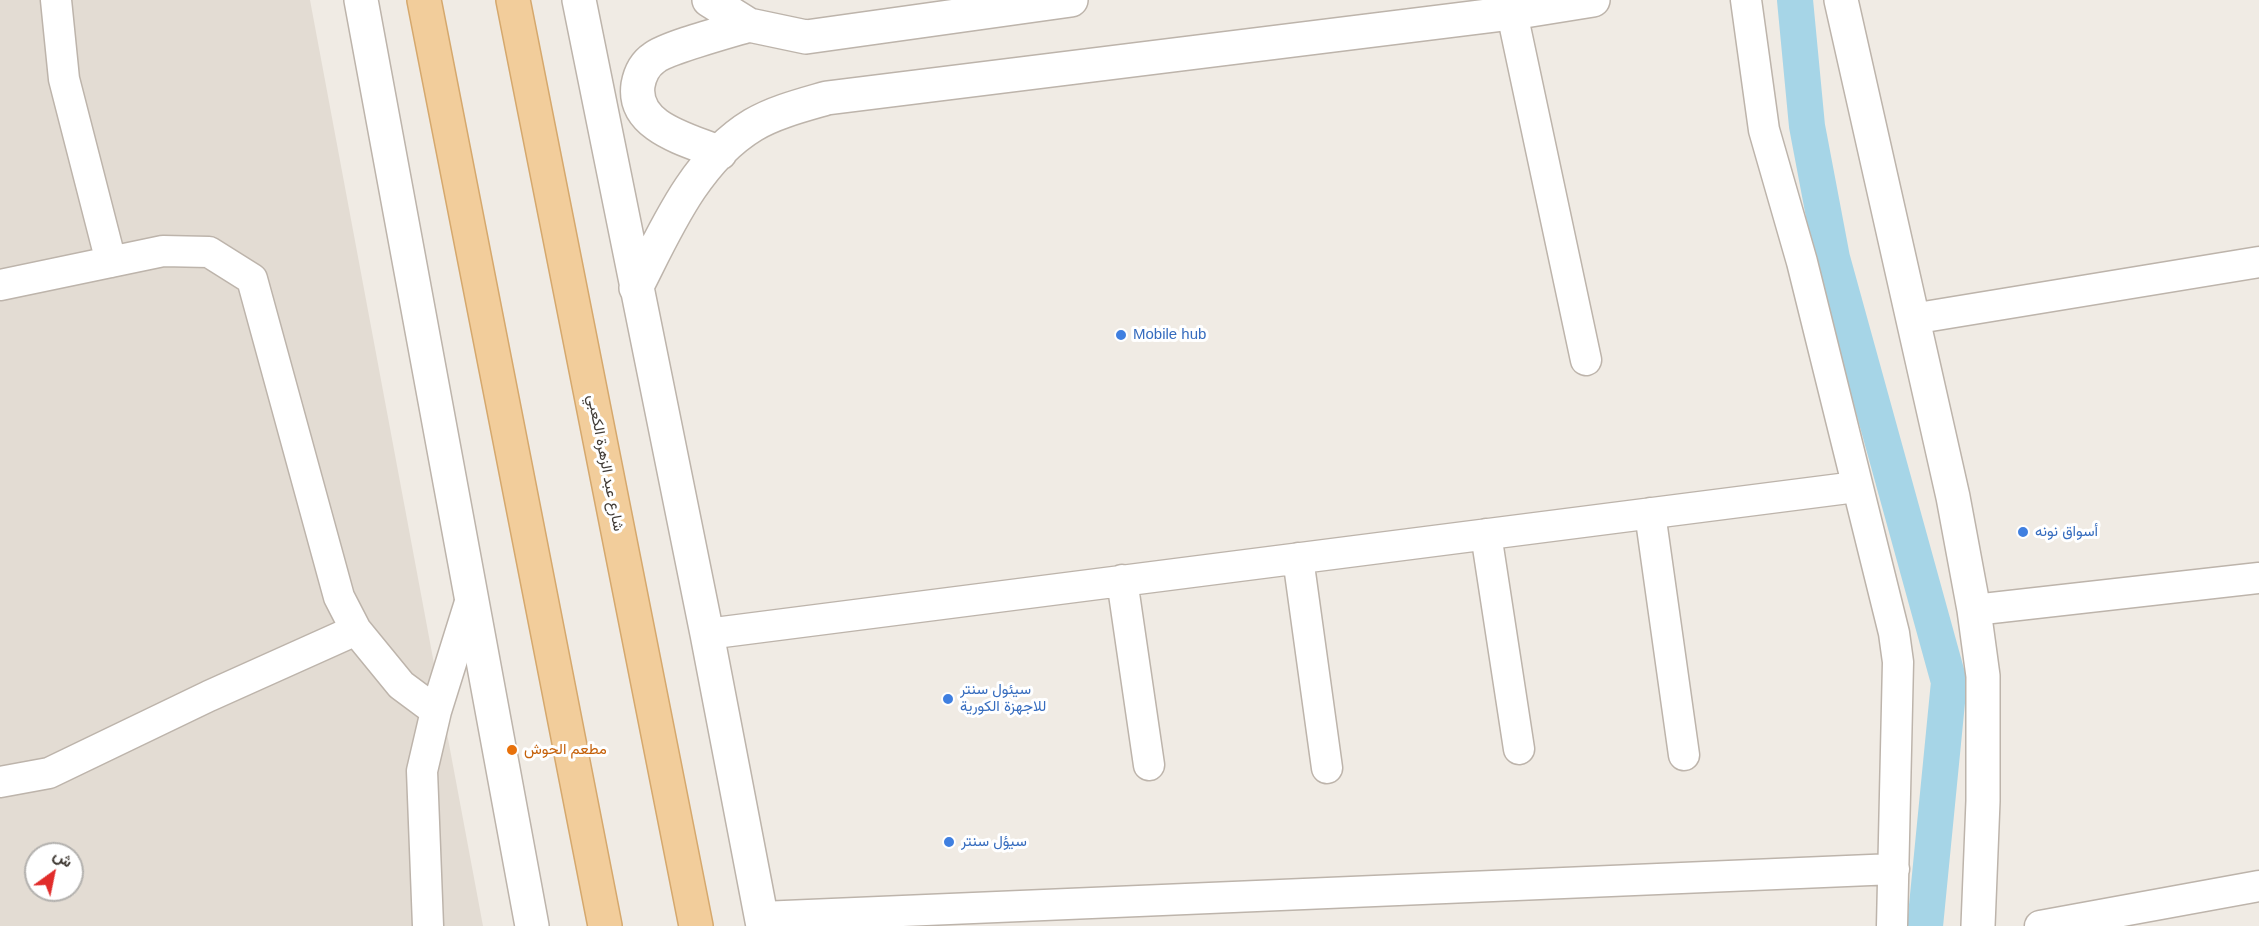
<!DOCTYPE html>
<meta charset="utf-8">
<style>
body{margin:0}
#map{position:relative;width:2259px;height:926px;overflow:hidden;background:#f0ebe4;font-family:Helvetica,Vazirmatn,sans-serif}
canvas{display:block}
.north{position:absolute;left:24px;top:842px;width:60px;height:60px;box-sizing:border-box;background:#fff;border:2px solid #b3b1ae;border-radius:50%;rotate:33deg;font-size:16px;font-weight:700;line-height:24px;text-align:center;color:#413b35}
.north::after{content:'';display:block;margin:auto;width:21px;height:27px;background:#e12c2a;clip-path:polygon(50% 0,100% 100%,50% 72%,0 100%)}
</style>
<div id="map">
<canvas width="2259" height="926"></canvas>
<div class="north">ش</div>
</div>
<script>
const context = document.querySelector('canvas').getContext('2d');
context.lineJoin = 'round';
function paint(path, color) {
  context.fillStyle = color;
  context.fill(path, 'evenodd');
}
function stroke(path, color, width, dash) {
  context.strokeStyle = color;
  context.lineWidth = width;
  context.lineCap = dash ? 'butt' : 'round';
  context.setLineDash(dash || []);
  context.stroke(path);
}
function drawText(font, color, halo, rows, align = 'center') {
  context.font = font + ' Helvetica,Vazirmatn,sans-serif';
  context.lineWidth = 6;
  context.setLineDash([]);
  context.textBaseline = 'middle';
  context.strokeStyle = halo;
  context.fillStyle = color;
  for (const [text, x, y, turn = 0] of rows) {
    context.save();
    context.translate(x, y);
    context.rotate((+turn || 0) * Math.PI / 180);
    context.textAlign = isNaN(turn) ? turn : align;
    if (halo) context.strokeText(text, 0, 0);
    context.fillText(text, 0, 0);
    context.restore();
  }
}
const residential = new Path2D(`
 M0 0H310L483 926H0ZM36 854H72V890H36Z`);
const canal = new Path2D(`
 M1795 0 1807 126 1832 258 1949 682 1925 926`);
const minor = new Path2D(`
 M56 0 64 79 111 262
 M1746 0 1764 130 1802 262 1894 633 1898 662 1892 926
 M1512 13 1586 360
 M0 285 163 251 209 252 252 279 339 597 356 630 401 685 436 711
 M1912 319 2259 262
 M1650 513 1684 755
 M1486 534 1519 749
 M1298 558 1327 768
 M1122 580 1149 765
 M1974 610 2259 578
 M707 634 1856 487
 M0 782 49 773 209 696 356 630
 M761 917 1894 869
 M428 926 422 771 436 711 471 599
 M2040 926 2259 886`);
const tertiary = new Path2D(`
 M361 0 532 926
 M579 0 707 634 763 926
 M709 0 749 25 806 37 1071 0
 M1841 0 1953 497 1974 610 1983 676V801L1978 926
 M720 153C690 140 632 128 638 85 640 74 645 64 654 58 666 48 730 31 749 25
 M636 288C665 231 695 160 753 125 775 112 803 105 827 98L1512 13 1593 0`);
const primary = new Path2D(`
 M424 0 605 926
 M513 0 696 926`);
const markers = [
 [1121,335,6,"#3f7fe0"],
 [2023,532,6,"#3f7fe0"],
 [948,699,6,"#3f7fe0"],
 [512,750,6,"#e8710a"],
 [949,842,6,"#3f7fe0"]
];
const shopNames = [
 ["Mobile hub",1133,335],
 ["أسواق نونه",2035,532],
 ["سيئول سنتر",960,690],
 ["للاجهزة الكورية",960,707],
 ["سيؤل سنتر",961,842]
];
const streetNames = [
 ["شارع عبد الزهرة الكعبي",605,463,79]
];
const foodNames = [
 ["مطعم الحوش",524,750]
];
paint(residential, '#e3dcd3');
stroke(canal, '#a6d5e7', 36);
stroke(minor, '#bdb4ab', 33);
stroke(tertiary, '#bdb4ab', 36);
stroke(primary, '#d5a86d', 36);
stroke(minor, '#fff', 30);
stroke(tertiary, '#fff', 33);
stroke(primary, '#f2cd9b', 33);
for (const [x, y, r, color] of markers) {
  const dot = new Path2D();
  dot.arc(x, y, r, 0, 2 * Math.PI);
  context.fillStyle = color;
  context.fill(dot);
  stroke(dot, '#fff', 2);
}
drawText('15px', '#366cbe', '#fff', shopNames, 'left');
drawText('15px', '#413b35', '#fff', streetNames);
drawText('15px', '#c56008', '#fff', foodNames, 'left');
</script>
